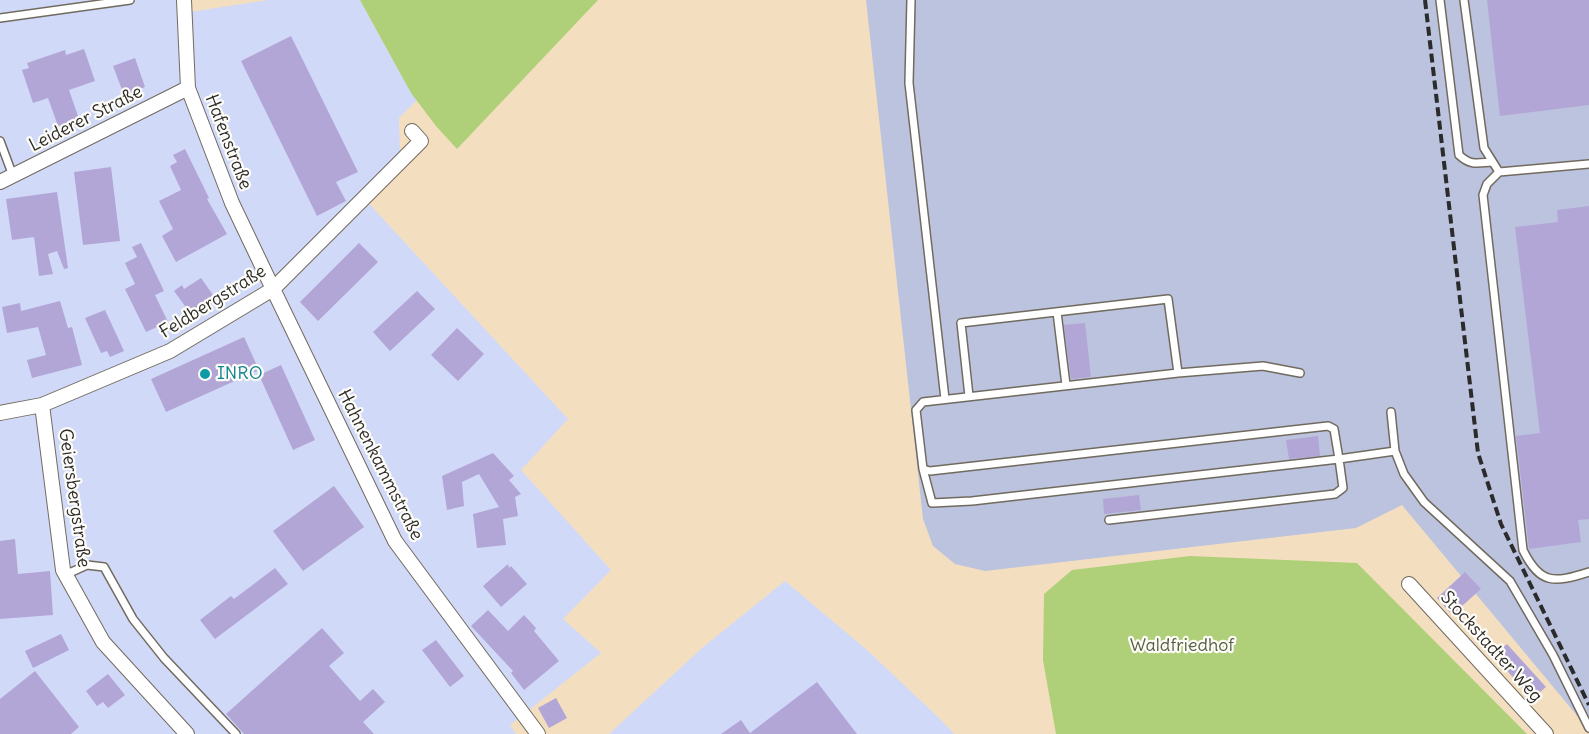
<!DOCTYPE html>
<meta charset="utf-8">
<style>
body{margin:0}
canvas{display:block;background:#f3dec0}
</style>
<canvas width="1589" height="734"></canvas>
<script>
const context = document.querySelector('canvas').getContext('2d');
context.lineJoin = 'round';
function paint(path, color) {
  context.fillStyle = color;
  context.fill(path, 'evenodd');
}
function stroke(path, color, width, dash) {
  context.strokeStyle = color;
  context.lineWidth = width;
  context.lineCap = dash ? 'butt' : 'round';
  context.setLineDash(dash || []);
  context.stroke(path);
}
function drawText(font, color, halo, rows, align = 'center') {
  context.font = font + ' Delius,sans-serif';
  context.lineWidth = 4.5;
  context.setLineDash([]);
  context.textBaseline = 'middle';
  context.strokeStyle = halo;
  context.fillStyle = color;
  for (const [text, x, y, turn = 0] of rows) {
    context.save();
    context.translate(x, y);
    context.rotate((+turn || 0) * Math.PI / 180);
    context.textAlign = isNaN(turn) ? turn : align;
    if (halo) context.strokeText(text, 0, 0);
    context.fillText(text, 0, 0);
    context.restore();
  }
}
const built = new Path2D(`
 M0 0H182L183 13 268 0H360L411 93 418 99 399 118 400 155 360 194 568 419 521 470 611 570 563 619 601 653 510 725 516 734H0Z
 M785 581 867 650 940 719 954 734H609L702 648Z`);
const industrial = new Path2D(`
 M866 0H1589V730L1402 505 1356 528 985 571 955 564 933 546 923 519Z`);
const green = new Path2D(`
 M360 0H598L457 149 436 126 411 93Z
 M1190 556 1357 563 1527 734H1056L1043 660 1044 594 1072 570Z`);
const building = new Path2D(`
 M1487 0H1589V105L1500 116Z
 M291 36 358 172 336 182 346 201 317 216 241 61Z
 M84 49 95 81 69 90 79 119 58 126 48 98 33 103 22 70 29 68 27 63 65 50 66 55Z
 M135 58 145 87 124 95 113 66Z
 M185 149 209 198 207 199 227 234 176 262 162 236 173 229 159 201 181 190 170 166 177 162 173 155Z
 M111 167 120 241 83 245 74 172Z
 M57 192 68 268 64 269 57 251 48 254 53 274 39 276 34 237 12 240 6 199Z
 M1589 206V519L1578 520 1581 542 1529 549 1516 436 1540 433 1515 227 1558 222 1557 210Z
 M141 243 164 291 155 295 168 322 146 332 125 289 135 284 125 263 137 257 132 247Z
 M359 243 378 262 318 321 300 302Z
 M201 278 213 295 210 297 214 303 193 317 174 291 182 285 184 289Z
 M417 291 435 309 390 351 373 332Z
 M60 301 68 328 72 327 82 365 32 378 27 360 46 355 38 327 7 333 2 307 20 303 21 311Z
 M105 310 124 351 110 357 107 351 101 353 85 318Z
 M1085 323 1091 377 1071 379 1064 325Z
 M457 328 484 354 458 381 431 355Z
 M244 337 259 370 166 412 151 379Z
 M281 365 315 440 293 450 259 375Z
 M1318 436 1320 456 1289 459 1286 440Z
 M493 453 514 476 509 480 521 494 515 497 518 516 503 519 506 545 477 548 473 514 499 507 479 474 462 482 464 506 447 510 442 476Z
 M334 486 364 527 303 571 273 531Z
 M1139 495 1141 510 1104 514 1103 499Z
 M15 539 18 574 50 571 53 615 0 619V541Z
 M508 564 509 568 511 566 527 584 501 607 483 586Z
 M275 568 288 584 215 639 200 620 231 596 234 599Z
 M1465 572 1481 589 1452 615 1437 598Z
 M488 610 508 631 524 615 536 628 534 631 559 661 524 690 511 673 513 671 471 626Z
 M322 628 344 653 329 666 360 701 373 689 385 702 363 722 374 734H244L226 714Z
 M61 634 69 650 33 668 25 651Z
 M436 640 464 676 450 687 422 650Z
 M1507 644 1546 687 1532 699 1494 656Z
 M35 671 79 727 71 734H0V699Z
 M108 674 125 695 108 708 103 702 97 706 86 691Z
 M817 682 857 734H721L741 720 750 733Z
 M556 698 567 718 549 728 538 708Z`);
const service = new Path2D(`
 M911 0 909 83 945 399
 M1440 0 1459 155C1471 166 1477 163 1492 162
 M1464 0 1484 148 1499 172
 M0 18 130 0
 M0 141 13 176
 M1589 164 1499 172 1487 184 1483 195 1523 550C1540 585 1554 583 1589 572
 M1057 312 1066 385
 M1300 373 1263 366 1178 373 923 402 916 410 923 469 930 471 1328 426 1334 429 1339 459 1395 451
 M969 396 961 323 1168 299 1178 373
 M1391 412 1395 451 1404 474 1424 502 1510 581 1553 655 1589 728
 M923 469 932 503 972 501 1339 459 1343 488 1335 494 1109 520
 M65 575 87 565 104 567 133 619 164 658 236 734`);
const minor = new Path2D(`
 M184 0 188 88 232 203 273 289 395 541 538 734
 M0 182 188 88
 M42 405 63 570 103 642 187 734
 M0 413 42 405 170 351 273 289 421 141 412 131
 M1409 584 1546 734`);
const rail = new Path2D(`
 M1425 0 1478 453 1501 524 1589 705`);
const markers = [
 [205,374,6,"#0f9aa8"]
];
const streetNames = [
 ["Leiderer Straße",86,119,-27],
 ["Hafenstraße",228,142,69],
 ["Feldbergstraße",213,302,-32],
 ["Hahnenkammstraße",380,465,63],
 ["Geiersbergstraße",74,498,82],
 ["Stockstadter Weg",1491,647,48]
];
const cultureNames = [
 ["INRO",217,374]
];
const parkNames = [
 ["Waldfriedhof",1182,646]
];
paint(built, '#d1d9f9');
paint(industrial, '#bbc3de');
paint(green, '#afd078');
paint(building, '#b2a6d6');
stroke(service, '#716a5f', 10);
stroke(minor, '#716a5f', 16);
stroke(service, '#fff', 7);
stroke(minor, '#fff', 14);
stroke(rail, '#2b2b2b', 4, [9, 4.5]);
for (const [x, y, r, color] of markers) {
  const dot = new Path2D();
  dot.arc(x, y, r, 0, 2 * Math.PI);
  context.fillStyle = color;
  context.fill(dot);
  stroke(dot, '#fdfcf7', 2);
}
drawText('18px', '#2b2b2b', '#fdfcf7', streetNames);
drawText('18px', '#0d838f', '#fdfcf7', cultureNames, 'left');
drawText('18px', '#535d42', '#fdfcf7', parkNames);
</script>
